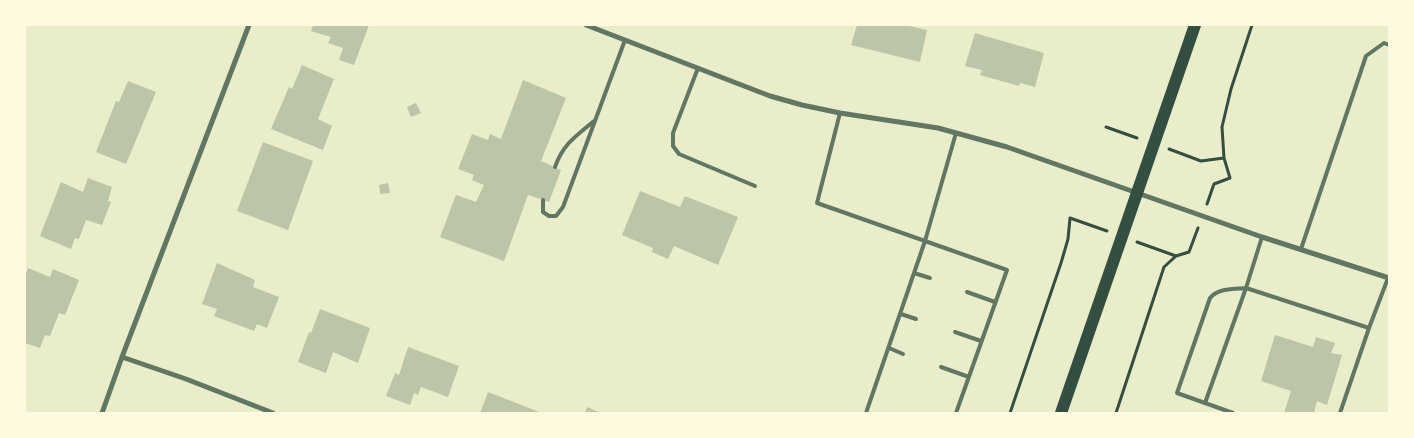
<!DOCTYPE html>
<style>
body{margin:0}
#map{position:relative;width:1414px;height:438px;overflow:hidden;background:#e9edc9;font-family:"Golos Text",sans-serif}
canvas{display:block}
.frame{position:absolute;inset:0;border:26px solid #fefae0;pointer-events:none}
</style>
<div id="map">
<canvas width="1414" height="438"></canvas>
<div class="frame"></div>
</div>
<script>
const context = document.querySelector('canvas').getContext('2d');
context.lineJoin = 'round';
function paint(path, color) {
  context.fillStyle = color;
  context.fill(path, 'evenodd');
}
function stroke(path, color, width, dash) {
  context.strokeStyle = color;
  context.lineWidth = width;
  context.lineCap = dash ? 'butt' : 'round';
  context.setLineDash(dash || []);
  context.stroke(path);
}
const building = new Path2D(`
 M313 25H369L354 65 339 60 343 48 328 43 331 37 311 31Z
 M857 25H905L927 30 920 62 851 45Z
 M975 33 1044 53 1035 87 1020 83 1019 86 980 75 982 70 965 66Z
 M302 65 334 79 318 119 332 126 323 150 271 129 289 87 292 89Z
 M523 80 566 98 541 161 561 170 549 202 528 195 504 261 440 237 456 195 476 202 484 185 472 180 474 175 458 169 472 134 488 140 490 134 501 139Z
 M128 81 156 92 126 164 96 152 116 101 119 102Z
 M416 103 421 113 411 117 407 107Z
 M263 142 313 161 288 230 237 211Z
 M88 178 112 187 108 201 111 202 102 225 86 220 79 239 75 238 71 249 40 236 61 182 83 192Z
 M388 183 390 193 380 194 379 185Z
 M640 191 680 207 685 196 738 217 718 265 674 246 668 259 652 252 653 248 622 235Z
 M217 263 255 280 253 287 279 297 267 328 257 324 254 331 214 316 217 309 202 304Z
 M28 268 50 277 53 269 79 280 65 315 59 313 50 336 45 335 40 348 25 343V276Z
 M320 309 370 328 358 363 333 352 326 373 298 362 309 332 311 333Z
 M1275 335 1313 347 1316 337 1335 343 1331 353 1342 355 1327 405 1317 401 1314 413H1284L1291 391 1261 381Z
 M408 347 459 366 448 397 421 387 418 395 414 393 410 405 386 396 395 373 399 375Z
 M488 392 542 413H480Z
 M587 407 601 413H585Z`);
const path = new Path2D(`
 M1106 127 1137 138
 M1169 149 1201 161 1224 158
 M1207 204 1214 184 1230 178 1224 158 1222 127 1231 89 1252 25
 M1137 242 1176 256
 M1010 413 1061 263 1068 239 1070 218 1107 231
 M1116 413 1164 267 1176 256 1189 252 1198 228`);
const service = new Path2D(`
 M698 68 673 133V146L679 154 755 186
 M840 113 817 203 925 241 956 133
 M555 167C563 144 576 136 594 121
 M543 200V212L549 216H556L563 207 625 40
 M1301 249 1366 56 1384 43 1389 45
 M914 273 930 278
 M967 292 995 302
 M901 314 916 319
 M955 332 981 341
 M889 348 903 354
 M941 367 969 377
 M1205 403 1246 288 1262 237
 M866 413 925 241 1007 270 956 413
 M1233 413 1177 393 1210 298C1218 288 1234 289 1246 288L1369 328
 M1340 413 1369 328 1388 278`);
const minor = new Path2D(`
 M586 25 770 96 802 105 840 113 938 128 1007 147 1262 237 1389 278
 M122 357 186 379 273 413
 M102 413 122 357 249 25`);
const primary = new Path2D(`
 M1061 413 1195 25`);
paint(building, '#bcc5a7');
stroke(path, '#344e41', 3);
stroke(service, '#617663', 4);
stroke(minor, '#617663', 5);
stroke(primary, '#344e41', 12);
</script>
